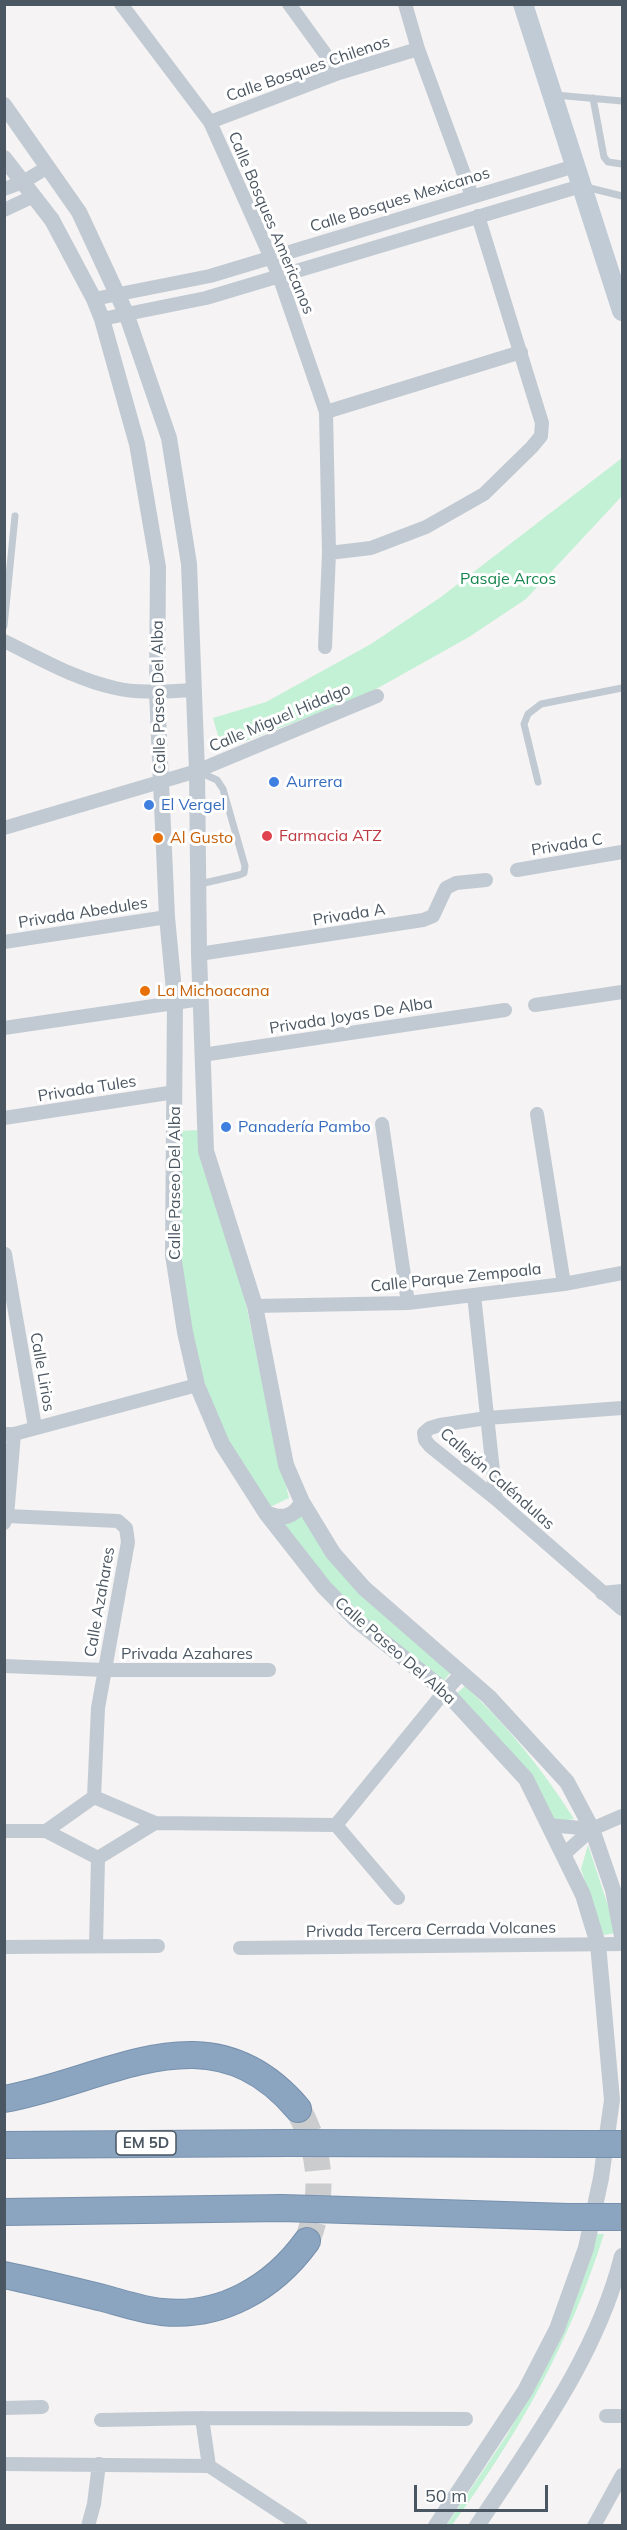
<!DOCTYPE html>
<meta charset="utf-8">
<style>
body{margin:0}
#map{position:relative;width:627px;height:2530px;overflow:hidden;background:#f5f3f3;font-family:Mulish,sans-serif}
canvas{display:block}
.frame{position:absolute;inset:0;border:6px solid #4a5661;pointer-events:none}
.scale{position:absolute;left:414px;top:2485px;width:134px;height:27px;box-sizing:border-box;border:3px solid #4a5661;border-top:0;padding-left:8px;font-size:18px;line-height:21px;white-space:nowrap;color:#4a5661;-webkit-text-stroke:4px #fff;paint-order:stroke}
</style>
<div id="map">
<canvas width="627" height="2530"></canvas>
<div class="frame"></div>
<div class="scale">50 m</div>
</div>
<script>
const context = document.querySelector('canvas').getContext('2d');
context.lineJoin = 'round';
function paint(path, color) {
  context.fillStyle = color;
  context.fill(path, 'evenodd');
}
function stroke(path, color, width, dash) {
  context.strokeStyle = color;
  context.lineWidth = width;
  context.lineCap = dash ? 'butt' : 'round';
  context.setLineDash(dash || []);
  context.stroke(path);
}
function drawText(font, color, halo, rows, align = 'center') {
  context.font = font + ' Mulish,sans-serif';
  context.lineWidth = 6;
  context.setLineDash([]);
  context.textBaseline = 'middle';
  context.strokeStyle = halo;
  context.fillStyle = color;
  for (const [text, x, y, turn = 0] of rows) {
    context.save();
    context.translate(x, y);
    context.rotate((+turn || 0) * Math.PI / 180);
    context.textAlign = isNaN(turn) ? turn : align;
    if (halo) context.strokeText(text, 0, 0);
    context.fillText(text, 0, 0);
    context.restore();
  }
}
const green = new Path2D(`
 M622 458V496L526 599 469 637 378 688 345 703 222 750 213 718 266 702 371 644 441 597Z
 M199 1130 244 1294 261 1377 289 1498 270 1507 224 1437 189 1338 175 1255 179 1131Z
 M302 1514 451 1672 441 1684 335 1594 282 1525Z
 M465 1686C508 1726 543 1770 574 1819L556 1822 454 1696Z
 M588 1845 617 1933 603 1935 581 1869Z
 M597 2234H604C570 2342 519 2434 452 2525L446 2526 507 2435 564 2333Z`);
const motorwayTunnel = new Path2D(`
 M298 2109C322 2153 325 2195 307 2241`);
const service = new Path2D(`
 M555 95 622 101
 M593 98 604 157 608 162 622 164
 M586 187 622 196
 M4 626 15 516
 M199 772 217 780 223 789 245 866 244 873 239 875 200 884
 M538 782 524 724 528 714 541 704 622 688`);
const minor = new Path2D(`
 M121 4 210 122 279 276 326 412 329 553 325 647
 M289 4 339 73
 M405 4 418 49 472 196
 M210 122 339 73 418 49
 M4 189 23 182 48 167
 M4 210 34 196
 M94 299 210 276 575 166
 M102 319 206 298 581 186
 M326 412 521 352
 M329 553 371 548 426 527 484 494 532 447 541 436 542 423 478 216
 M4 641C41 659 75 679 115 688 140 694 168 691 194 690
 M4 828 197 771 377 696
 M517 870 622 852
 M4 942 167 917
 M199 954 423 920 433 916 446 888 456 883 486 880
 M535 1005 622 992
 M4 1028 201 999
 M202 1055 505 1010
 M537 1114 564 1284
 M4 1118 175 1092
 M382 1124 408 1303
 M5 1254 35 1427
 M474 1295 496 1499
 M255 1306 408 1303 564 1284 622 1273
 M622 1408 487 1418 440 1425 430 1428 424 1433 425 1440 430 1446 496 1499 622 1609
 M4 1434H14L197 1385
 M7 1516 118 1521 126 1528 128 1542 98 1708 94 1797
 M4 1523 7 1516 14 1434
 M602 1593 622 1591
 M4 1666 105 1670H269
 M336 1825 398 1898
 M548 1825 592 1829
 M4 1831H46L98 1858 155 1823
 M46 1831 94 1797 155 1823 336 1825 445 1691 462 1673
 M563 1855 592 1829 622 1816
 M96 1946 98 1858
 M4 1947 158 1946
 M240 1948 622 1944
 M4 2408 42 2407
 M606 2416H622
 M202 2418 209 2466
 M101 2420 202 2418 466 2419
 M4 2464 209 2466 301 2526
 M88 2526 94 2504 99 2464
 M594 2526 622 2475`);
const tertiary = new Path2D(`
 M4 105 79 212 126 313 169 438 189 564 197 771 199 954 206 1151 255 1306 286 1465 302 1502 333 1553 364 1588 489 1697 567 1782 592 1829 613 1890 622 1936
 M4 158 52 220 94 299 102 319 137 444 158 567 157 692 167 917 175 1001 173 1255 185 1332 197 1385 222 1444 266 1513 324 1587 355 1619 445 1691 526 1779 583 1895 598 1944 612 2100 601 2178 586 2248 557 2329 525 2391 436 2526
 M266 1513C281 1520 294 1518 302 1502
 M477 2526C533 2441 597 2356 622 2256`);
const secondary = new Path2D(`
 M523 4 622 311`);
const motorway = new Path2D(`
 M4 2099C110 2080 210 2005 298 2109
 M4 2145 288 2143 582 2144
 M4 2212 282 2208 568 2217
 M4 2275C38 2282 70 2290 103 2298 122 2303 142 2310 162 2312 221 2318 273 2288 307 2241`);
const motorwayBridge = new Path2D(`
 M582 2144H622
 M568 2217H622`);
const markers = [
 [274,782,6,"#3f7fe0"],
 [149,805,6,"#3f7fe0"],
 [267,836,6,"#e0444e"],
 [158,838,6,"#e8710a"],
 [145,991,6,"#e8710a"],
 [226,1127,6,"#3f7fe0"]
];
const shields = [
 [146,2143,60]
];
const shieldNames = [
 ["EM 5D",146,2143]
];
const streetNames = [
 ["Calle Bosques Chilenos",308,69,-19],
 ["Calle Bosques Mexicanos",400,200,-17],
 ["Calle Bosques Americanos",271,223,67],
 ["Calle Paseo Del Alba",159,697,-91],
 ["Calle Miguel Hidalgo",280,718,-23],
 ["Privada C",567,845,-9],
 ["Privada Abedules",83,913,-9],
 ["Privada A",349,915,-9],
 ["Privada Joyas De Alba",351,1016,-9],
 ["Privada Tules",87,1089,-9],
 ["Calle Paseo Del Alba",175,1183,-90],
 ["Calle Parque Zempoala",456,1278,-6],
 ["Calle Lirios",42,1372,80],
 ["Callejón Caléndulas",497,1479,41],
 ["Calle Azahares",100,1602,-80],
 ["Calle Paseo Del Alba",395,1651,41],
 ["Privada Azahares",187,1654],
 ["Privada Tercera Cerrada Volcanes",431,1930,-1]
];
const parkNames = [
 ["Pasaje Arcos",508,579]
];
const shopNames = [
 ["Aurrera",286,782],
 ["El Vergel",161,805],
 ["Panadería Pambo",238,1127]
];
const healthNames = [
 ["Farmacia ATZ",279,836]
];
const foodNames = [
 ["Al Gusto",170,838],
 ["La Michoacana",157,991]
];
paint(green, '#c3f1d5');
stroke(motorwayTunnel, '#caccce', 26, [26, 13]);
stroke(motorway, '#7690ad', 28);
stroke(service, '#c1cad2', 7);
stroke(minor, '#c1cad2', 14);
stroke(tertiary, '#c1cad2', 16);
stroke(secondary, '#c1cbd6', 20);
stroke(motorway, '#8ba5c1', 26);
stroke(motorwayBridge, '#7690ad', 28, []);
stroke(motorwayBridge, '#8ba5c1', 26);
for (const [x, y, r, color] of markers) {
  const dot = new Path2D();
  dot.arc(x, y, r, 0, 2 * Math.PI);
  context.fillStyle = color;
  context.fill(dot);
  stroke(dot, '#fff', 2);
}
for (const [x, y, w] of shields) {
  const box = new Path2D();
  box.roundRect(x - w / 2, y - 12, w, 24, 4.5);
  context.fillStyle = '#fff';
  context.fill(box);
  stroke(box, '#4a5661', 1.5);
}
drawText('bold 15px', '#4a5661', null, shieldNames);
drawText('16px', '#4a5661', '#fff', streetNames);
drawText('16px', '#17864f', '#fff', parkNames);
drawText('16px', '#366cbe', '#fff', shopNames, 'left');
drawText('16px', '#be3a42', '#fff', healthNames, 'left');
drawText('16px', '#c56008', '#fff', foodNames, 'left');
</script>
